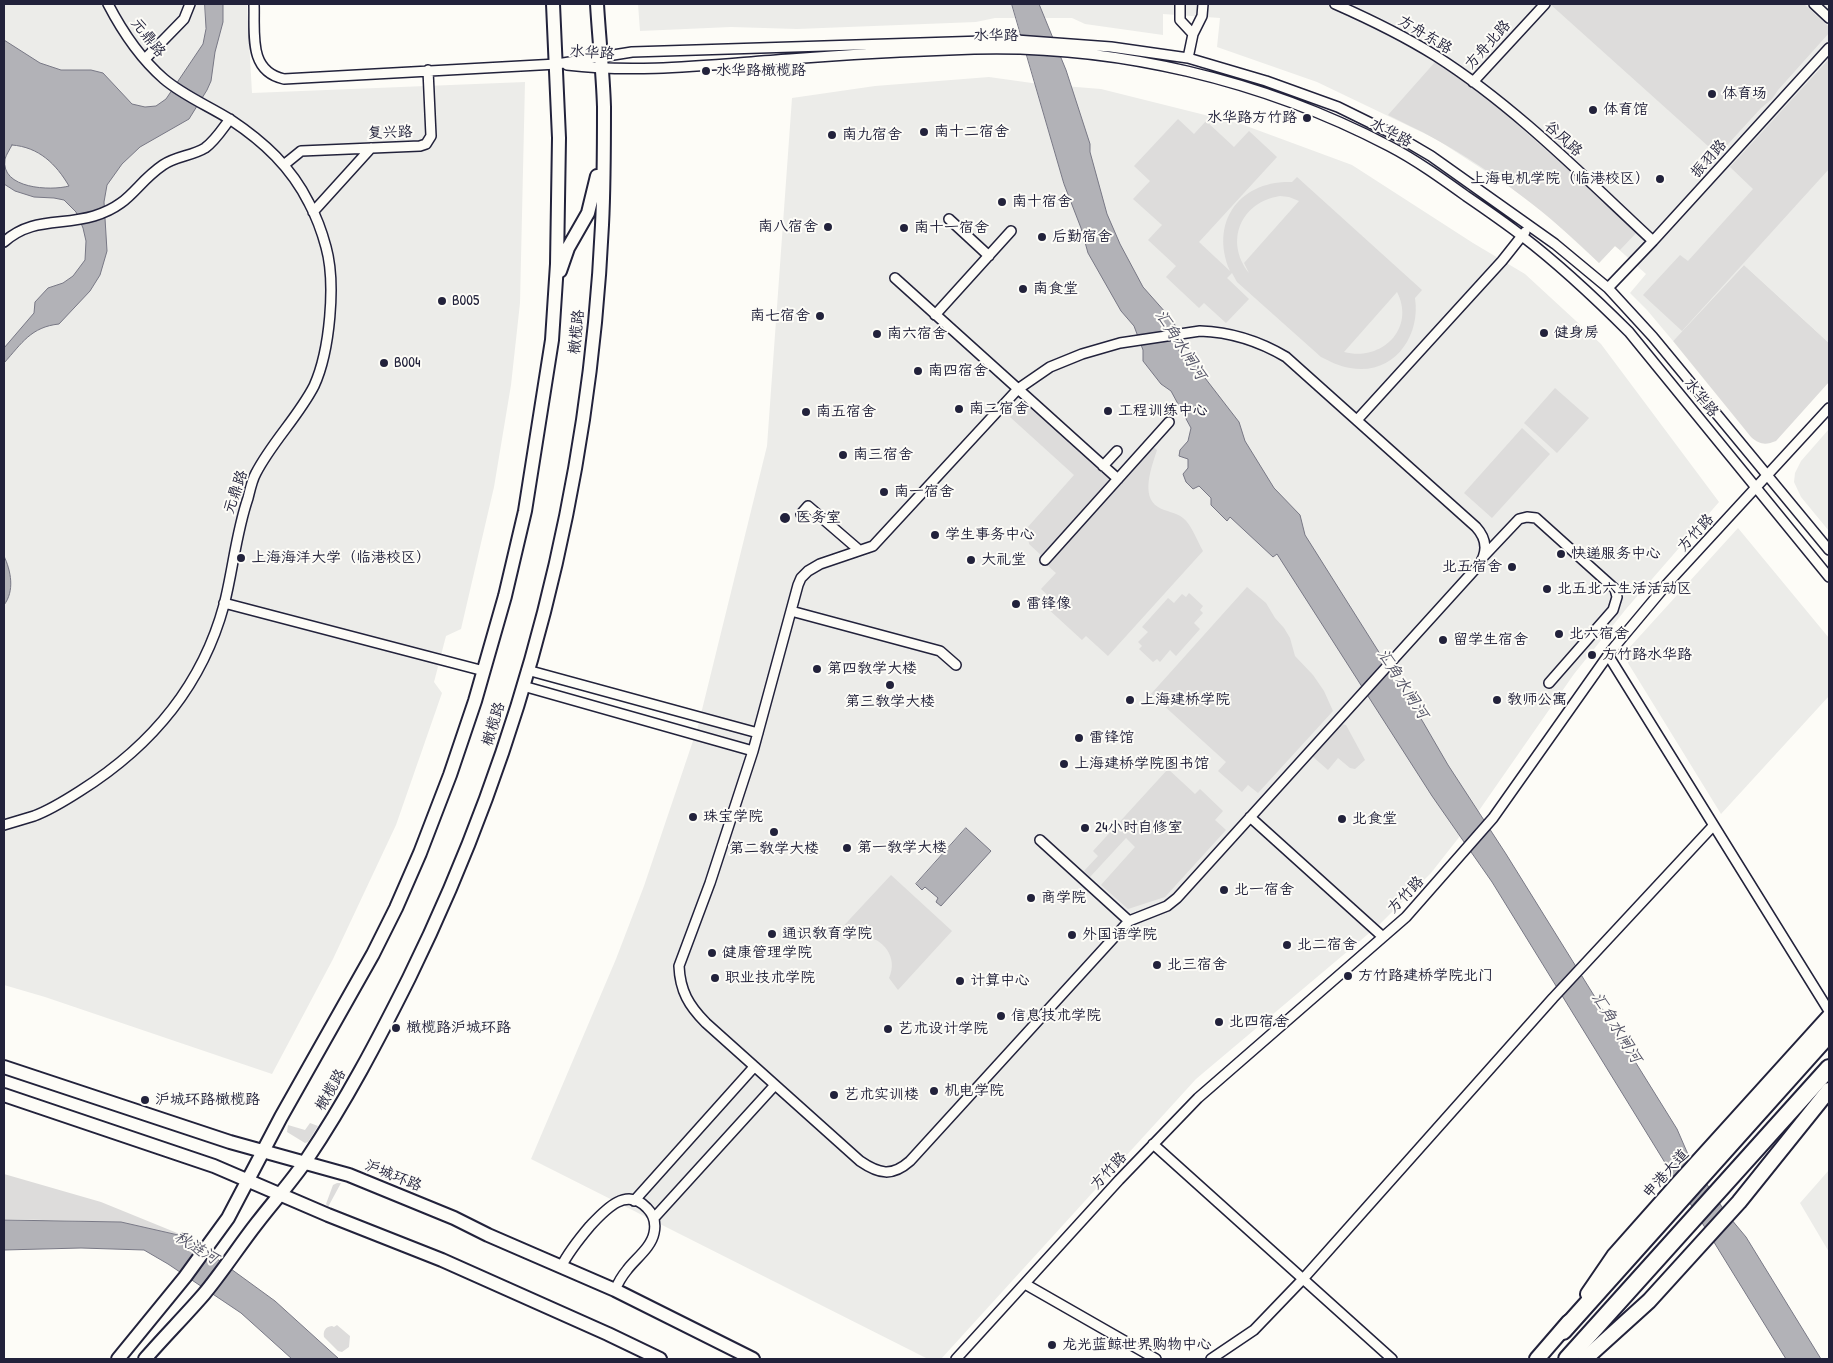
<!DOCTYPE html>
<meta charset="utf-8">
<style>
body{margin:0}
#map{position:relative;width:1833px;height:1363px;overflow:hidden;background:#fdfcf7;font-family:"Patrick Hand",sans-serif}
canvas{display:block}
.frame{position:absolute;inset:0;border:5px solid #22223b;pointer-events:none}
</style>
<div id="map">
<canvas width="1833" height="1363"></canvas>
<div class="frame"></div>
</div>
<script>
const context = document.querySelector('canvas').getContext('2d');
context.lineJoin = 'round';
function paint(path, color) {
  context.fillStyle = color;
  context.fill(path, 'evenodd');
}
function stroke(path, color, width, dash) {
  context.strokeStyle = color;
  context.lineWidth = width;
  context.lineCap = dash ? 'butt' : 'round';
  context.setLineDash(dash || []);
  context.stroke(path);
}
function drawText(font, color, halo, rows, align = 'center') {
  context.font = font + ' "Patrick Hand","LXGW WenKai TC",sans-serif';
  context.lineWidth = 4;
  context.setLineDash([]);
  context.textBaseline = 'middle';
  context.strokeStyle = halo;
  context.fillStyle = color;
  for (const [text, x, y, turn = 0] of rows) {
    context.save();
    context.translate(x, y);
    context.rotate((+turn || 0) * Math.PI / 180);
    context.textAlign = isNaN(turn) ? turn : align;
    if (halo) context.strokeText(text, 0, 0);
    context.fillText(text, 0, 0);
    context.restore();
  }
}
const built = new Path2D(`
 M4 4H247L252 93 525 82 520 303 511 385 494 487 461 629 446 636 434 682 442 693 396 825 333 959 272 1074 45 997 4 985Z
 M638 4H1829V343L1744 265 1673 341 1647 310 1630 293 1646 274 1615 246 1599 263 1547 215 1510 187 1436 139 1317 82 1217 47 1220 18 1163 14V35L1085 24 1072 18H995L976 22 797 29 731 27 640 31Z
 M989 77 1039 84 1101 89 1241 124 1352 165 1473 243 1525 274 1601 344 1719 502 1626 609 1574 674 1471 822 1431 873 1380 924 1196 1079 941 1359H928L531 1159 616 959 644 886 698 726 767 446 792 98 875 86Z
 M1829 429V531L1801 497 1794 482 1795 473 1801 461Z
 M1738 528 1829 638V696L1721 814 1628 663 1629 648Z
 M1829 1170V1252L1800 1203Z`);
const green = new Path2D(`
 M1550 4H1804L1829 27V33L1778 90 1772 99 1761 108 1718 155Z
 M1829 59V169L1682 331 1643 295 1680 255 1688 261 1753 189 1730 167Z
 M1436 61 1471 84 1638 231 1620 250 1615 246 1599 263C1550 215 1495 172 1435 139 1420 130 1403 123 1388 115Z
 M1178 119 1194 134 1206 121 1234 147 1249 131 1277 157 1199 242 1230 271C1209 222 1240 180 1292 182L1297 177 1422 290 1415 298C1421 337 1393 376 1350 368 1339 366 1331 362 1321 357L1237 282 1232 273 1227 278 1249 299 1226 323 1204 303 1199 308 1166 277 1176 266 1148 240 1162 225 1133 199 1150 181 1134 166ZM1280 196 1289 197 1299 201 1244 263 1249 273C1224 241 1241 202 1280 196ZM1397 292C1416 329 1381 362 1344 352Z
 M1744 265 1829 343V382L1776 441C1766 445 1760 445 1751 437L1673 341Z
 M1555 388 1589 418 1557 453 1524 423Z
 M1023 402 1110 480 1042 556 1029 544 1027 528 1074 475 1010 417Z
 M1522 428 1550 454 1492 518 1464 493Z
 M1152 446 1157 450C1152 466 1140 496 1158 507 1166 512 1176 512 1183 518 1192 525 1197 541 1203 551L1108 656 1086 636 1082 640 1046 607 1053 600 1041 589 1056 573 1046 564Z
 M1247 587 1266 603 1275 618 1284 628 1290 638 1295 656 1313 675 1324 691 1333 711 1258 793 1248 785 1242 792 1218 771 1226 762 1151 694Z
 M1189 593 1203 606 1200 610 1203 613 1194 623 1200 629 1176 656 1170 650 1160 662 1157 659 1153 662 1139 649 1142 646 1138 642 1148 632 1142 627 1168 598 1174 603 1182 594 1186 597Z
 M1341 724 1346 725 1365 760 1355 769 1350 768 1338 758 1328 770 1312 756Z
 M1168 769 1195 794 1200 789 1223 811 1215 820 1226 830 1165 897 1128 909 1101 885 1135 847 1126 838 1090 877 1084 871 1098 856 1093 851Z
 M891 875 952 931 898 990 889 978C901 953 874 927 849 941L836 934Z
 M310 1123 318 1126 308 1142 305 1143 287 1132 288 1125 305 1130Z
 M4 1174 101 1202 187 1237 121 1222 4 1219Z
 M337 1183H341L328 1207 326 1204 333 1185Z
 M337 1325 350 1336 349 1347 342 1352 338 1351 324 1337C323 1331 325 1327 332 1326L334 1327Z`);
const water = new Path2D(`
 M205 4H223V22L215 52 211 81 207 90 189 119 140 147 122 164 107 185 104 202 107 251 100 275 90 291 59 324C31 327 22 343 4 363V348L34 313 35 302 48 288 63 283 73 276 85 260 86 241 83 228 76 212 64 200 54 198 34 197 15 191 4 184V40L40 63 61 70H91L103 73 132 104 145 107 156 106 166 99 203 44 206 29ZM12 145C39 147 56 164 69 186 51 191 0 189 5 159 6 155 10 149 12 145Z
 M1012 4H1039L1066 70 1090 144V152L1107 214 1120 244 1143 287 1174 322 1180 343 1179 351 1195 365 1239 422 1245 441 1274 488 1300 515 1305 535 1423 722 1448 765 1506 854 1677 1129 1690 1159 1726 1213 1746 1237 1821 1359H1786L1492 882 1432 796 1277 554 1273 557 1230 517 1227 521 1211 505V498L1199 486 1193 489 1186 482 1183 474 1188 468V459L1179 456 1180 450 1188 441 1191 428 1171 391 1161 384 1143 361V350L1134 326 1121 311 1088 253 1081 228 1064 184Z
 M4 556C11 571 15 591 4 605Z
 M966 828 991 851 941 906 936 902 938 898 925 887 922 890 916 884Z
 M4 1220 121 1222 187 1237 275 1301 339 1359H292L241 1313 168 1264 144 1250 81 1248 4 1250Z`);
const minor = new Path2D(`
 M254 4C255 34 248 71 284 79L557 64 632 52 1016 40 1111 47 1188 58 1266 81 1338 107 1397 136 1431 156 1555 244 1608 288 1653 337 1829 550
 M1180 4V20L1193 34
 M1335 4C1369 19 1404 36 1436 56 1516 107 1584 177 1653 241
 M1814 4 1829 18
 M1188 58 1193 34 1202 16 1203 4
 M145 59 184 19 190 4
 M567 65C641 74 716 64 790 59 851 54 913 51 974 49 1116 45 1263 80 1389 146 1416 160 1441 178 1466 196 1485 209 1504 222 1522 236 1560 265 1595 298 1629 332L1829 577
 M1473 82 1545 4
 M285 164 301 151 420 146 426 144 431 136 428 70
 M313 212 371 148
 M949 219 989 256
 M4 242C32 217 61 226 94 216 131 205 135 184 163 165 176 156 192 156 205 148 215 141 223 128 230 119
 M895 278 1118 479
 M1608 288 1653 241 1829 48
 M935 315 1011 231
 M1200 331C1231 332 1259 341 1286 357L1476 527C1487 539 1488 553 1478 566L1177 898 1167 906 1129 921 910 1161C892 1177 879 1174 860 1161L706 1023C689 1006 680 991 679 966L710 883 753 751 798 585 801 578 808 571 820 564 873 546 1018 389 1050 367 1082 354 1120 343Z
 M1357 420 1502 261 1525 232
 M1103 466 1117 451
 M801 514 808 506 859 550
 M1484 556 1519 519 1527 517 1536 518 1615 589 1617 597 1613 610 1549 683
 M1045 560 1169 422
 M224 603 484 671
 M791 611 940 651 956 665
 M1608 655 1829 1011
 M527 670 758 733
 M523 686 753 751
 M1250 817 1383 937
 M4 825C14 822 24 819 34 816 50 810 66 800 80 791 150 747 202 686 224 605 233 570 236 533 248 498 250 490 252 480 256 473 272 442 298 417 314 386 330 351 336 283 326 247 322 232 316 216 309 203 291 167 264 142 231 120 209 106 184 96 164 79 141 59 122 31 108 4
 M1040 840 1129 921
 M1153 1144 1392 1359
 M634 1201 754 1067
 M654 1218 775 1085
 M561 1267C569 1251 579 1239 590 1226 605 1210 626 1186 647 1208 654 1215 656 1224 654 1233 651 1248 635 1259 627 1270 622 1276 618 1283 615 1290
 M1025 1284 1156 1359
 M956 1359 1119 1180 1198 1098 1406 917 1493 818 1611 651 1667 584 1829 408
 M1211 1359 1254 1330 1303 1279 1553 998 1713 826`);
const secondary = new Path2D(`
 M560 271 568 248 588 213 597 176
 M4 1067 230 1142 349 1175 454 1218 488 1235 615 1290 753 1359
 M4 1095 214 1166 328 1215 442 1260 608 1334 660 1359
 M118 1359 185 1277 228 1218 281 1117 373 954 396 908 420 853 450 775 475 701 505 596 525 511 552 340 557 264 559 138 553 4
 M145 1359C164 1337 185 1316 204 1294 223 1271 239 1246 257 1223 274 1201 292 1181 307 1159 346 1101 378 1040 409 978 524 744 590 486 602 225 604 186 604 146 604 107 603 73 599 38 597 4`);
const primary = new Path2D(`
 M1588 1294 1614 1256 1677 1185 1829 1017
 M1537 1359 1569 1322
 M1585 1359 1649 1301 1739 1202 1829 1090`);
const motorway = new Path2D(`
 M1563 1331 1829 1034
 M1567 1359 1829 1068`);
const markers = [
 [706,71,5,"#22223b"],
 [1712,94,5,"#22223b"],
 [1593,110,5,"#22223b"],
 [1307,118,5,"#22223b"],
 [924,132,5,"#22223b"],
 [832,135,5,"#22223b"],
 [1660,179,5,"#22223b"],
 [1002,202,5,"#22223b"],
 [828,227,5,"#22223b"],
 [904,228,5,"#22223b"],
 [1042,237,5,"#22223b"],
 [1023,289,5,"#22223b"],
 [442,301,5,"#22223b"],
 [820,316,5,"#22223b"],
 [1544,333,5,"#22223b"],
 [877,334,5,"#22223b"],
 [384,363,5,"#22223b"],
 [918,371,5,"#22223b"],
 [959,409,5,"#22223b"],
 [1108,411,5,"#22223b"],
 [806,412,5,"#22223b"],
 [843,455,5,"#22223b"],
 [884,492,5,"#22223b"],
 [785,518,6,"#22223b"],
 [935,535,5,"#22223b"],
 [1561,554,5,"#22223b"],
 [241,558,5,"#22223b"],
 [971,560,5,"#22223b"],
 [1512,567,5,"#22223b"],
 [1547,589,5,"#22223b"],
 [1016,604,5,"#22223b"],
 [1559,634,5,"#22223b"],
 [1443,640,5,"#22223b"],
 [1592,655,5,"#22223b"],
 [817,669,5,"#22223b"],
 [890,685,5,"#22223b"],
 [1130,700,5,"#22223b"],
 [1497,700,5,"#22223b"],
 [1079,738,5,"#22223b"],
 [1064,764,5,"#22223b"],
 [693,817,5,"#22223b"],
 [1342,819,5,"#22223b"],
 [1085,828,5,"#22223b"],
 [774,832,5,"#22223b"],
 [847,848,5,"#22223b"],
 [1224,890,5,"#22223b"],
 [1031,898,5,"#22223b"],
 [772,934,5,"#22223b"],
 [1072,935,5,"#22223b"],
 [1287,945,5,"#22223b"],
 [712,953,5,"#22223b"],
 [1157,965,5,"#22223b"],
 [1348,976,5,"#22223b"],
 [715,978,5,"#22223b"],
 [960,981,5,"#22223b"],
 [1001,1016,5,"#22223b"],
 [1219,1022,5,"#22223b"],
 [396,1028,5,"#22223b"],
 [888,1029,5,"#22223b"],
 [934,1091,5,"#22223b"],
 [834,1095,5,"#22223b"],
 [145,1100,5,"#22223b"],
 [1052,1345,5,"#22223b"]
];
const streetNames = [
 ["方舟东路",1425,35,31],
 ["水华路",996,36],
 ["元鼎路",148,38,52],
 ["方舟北路",1488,45,-48],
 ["水华路",592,53,4],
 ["复兴路",390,133,-2],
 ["水华路",1391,133,28],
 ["谷风路",1563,139,42],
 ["振羽路",1709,159,-48],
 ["橄榄路",577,332,-84],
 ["水华路",1701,398,51],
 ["元鼎路",236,492,-71],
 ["方竹路",1696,533,-47],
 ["橄榄路",494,724,-73],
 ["方竹路",1406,895,-46],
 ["橄榄路",331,1090,-60],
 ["方竹路",1109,1171,-47],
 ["申港大道",1666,1174,-48],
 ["沪城环路",393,1176,22]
];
const poiNames = [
 ["水华路橄榄路",716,71],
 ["体育场",1722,94],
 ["体育馆",1603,110],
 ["水华路方竹路",1297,118,"right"],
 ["南十二宿舍",934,132],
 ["南九宿舍",842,135],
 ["上海电机学院（临港校区）",1650,179,"right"],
 ["南十宿舍",1012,202],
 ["南八宿舍",818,227,"right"],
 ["南十一宿舍",914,228],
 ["后勤宿舍",1052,237],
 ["南食堂",1033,289],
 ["B005",452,301],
 ["南七宿舍",810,316,"right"],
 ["健身房",1554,333],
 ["南六宿舍",887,334],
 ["B004",394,363],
 ["南四宿舍",928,371],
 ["南二宿舍",969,409],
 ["工程训练中心",1118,411],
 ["南五宿舍",816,412],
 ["南三宿舍",853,455],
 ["南一宿舍",894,492],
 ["医务室",796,518],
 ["学生事务中心",945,535],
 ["快递服务中心",1571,554],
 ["上海海洋大学（临港校区）",251,558],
 ["大礼堂",981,560],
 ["北五宿舍",1502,567,"right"],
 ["北五北六生活活动区",1557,589],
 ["雷锋像",1026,604],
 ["北六宿舍",1569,634],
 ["留学生宿舍",1453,640],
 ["方竹路水华路",1602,655],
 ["第四教学大楼",827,669],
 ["上海建桥学院",1140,700],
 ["教师公寓",1507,700],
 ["第三教学大楼",890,702,"center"],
 ["雷锋馆",1089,738],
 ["上海建桥学院图书馆",1074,764],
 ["珠宝学院",703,817],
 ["北食堂",1352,819],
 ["24小时自修室",1095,828],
 ["第一教学大楼",857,848],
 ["第二教学大楼",774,849,"center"],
 ["北一宿舍",1234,890],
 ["商学院",1041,898],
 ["通识教育学院",782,934],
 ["外国语学院",1082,935],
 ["北二宿舍",1297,945],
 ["健康管理学院",722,953],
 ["北三宿舍",1167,965],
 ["方竹路建桥学院北门",1358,976],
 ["职业技术学院",725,978],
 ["计算中心",970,981],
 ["信息技术学院",1011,1016],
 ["北四宿舍",1229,1022],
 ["橄榄路沪城环路",406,1028],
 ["艺术设计学院",898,1029],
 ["机电学院",944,1091],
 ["艺术实训楼",844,1095],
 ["沪城环路橄榄路",155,1100],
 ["龙光蓝鲸世界购物中心",1062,1345]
];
const waterNames = [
 ["汇角水闸河",1180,345,57],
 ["汇角水闸河",1402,684,57],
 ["汇角水闸河",1616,1028,58],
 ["秋涟河",196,1248,32]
];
paint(built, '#ecece9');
paint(green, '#dddcdb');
paint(water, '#b2b2b7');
stroke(water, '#787885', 1);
stroke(minor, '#22223b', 12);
stroke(secondary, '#22223b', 16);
stroke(primary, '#22223b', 18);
stroke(motorway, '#22223b', 20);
stroke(minor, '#fdfcf7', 9);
stroke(secondary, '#fdfcf7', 12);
stroke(primary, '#fdfcf7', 14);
stroke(motorway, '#fdfcf7', 16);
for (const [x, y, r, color] of markers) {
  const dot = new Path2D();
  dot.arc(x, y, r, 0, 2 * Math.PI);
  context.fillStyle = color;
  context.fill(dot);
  stroke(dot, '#fdfcf7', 2);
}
drawText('15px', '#22223b', '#fdfcf7', streetNames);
drawText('15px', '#22223b', '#fdfcf7', poiNames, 'left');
drawText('italic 16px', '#545466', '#fdfcf7', waterNames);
</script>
